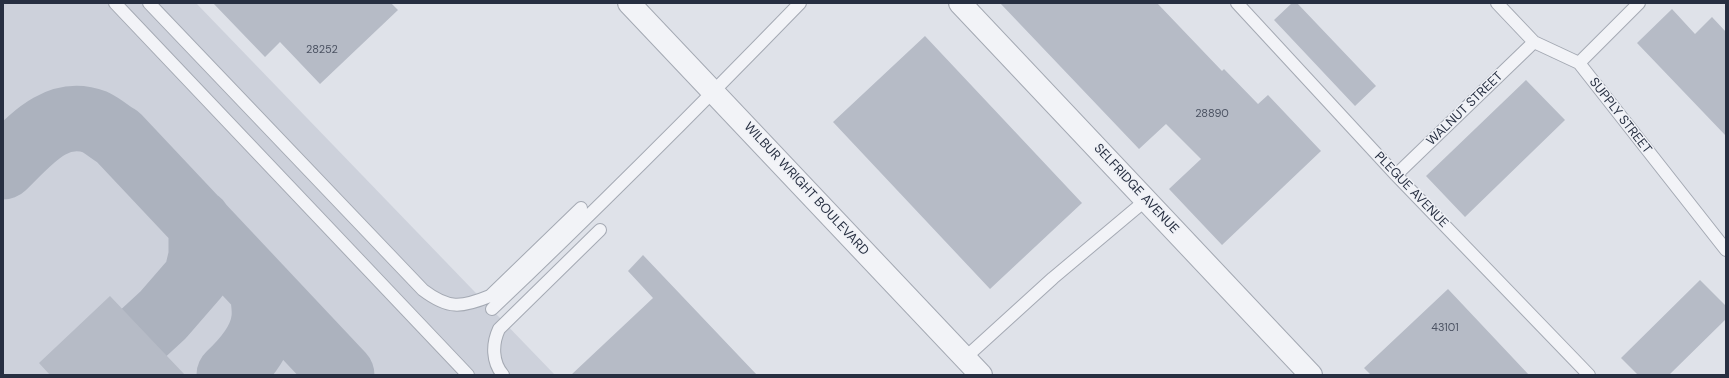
<!DOCTYPE html>
<style>
body{margin:0}
#map{position:relative;width:1729px;height:378px;overflow:hidden;background:#dfe2e9;font-family:"DM Sans",sans-serif}
canvas{display:block}
.frame{position:absolute;inset:0;border:4px solid #272f41;pointer-events:none}
</style>
<div id="map">
<canvas width="1729" height="378"></canvas>
<div class="frame"></div>
</div>
<script>
const context = document.querySelector('canvas').getContext('2d');
context.lineJoin = 'round';
function paint(path, color) {
  context.fillStyle = color;
  context.fill(path, 'evenodd');
}
function stroke(path, color, width, dash) {
  context.strokeStyle = color;
  context.lineWidth = width;
  context.lineCap = dash ? 'butt' : 'round';
  context.setLineDash(dash || []);
  context.stroke(path);
}
function drawText(font, color, halo, rows, align = 'center') {
  context.font = font + ' "DM Sans",sans-serif';
  context.lineWidth = 3;
  context.setLineDash([]);
  context.textBaseline = 'middle';
  context.strokeStyle = halo;
  context.fillStyle = color;
  for (const [text, x, y, turn = 0] of rows) {
    context.save();
    context.translate(x, y);
    context.rotate((+turn || 0) * Math.PI / 180);
    context.textAlign = isNaN(turn) ? turn : align;
    if (halo) context.strokeText(text, 0, 0);
    context.fillText(text, 0, 0);
    context.restore();
  }
}
const built = new Path2D(`
 M3 3H196L555 375H3Z`);
const taxiway = new Path2D(`
 M3 167C28 143 55 107 95 122 103 126 111 133 118 137L342 375
 M98 375 163 315 196 277 201 256V236L199 222
 M229 375C245 360 262 340 264 318 265 309 263 299 262 290`);
const building = new Path2D(`
 M213 3H391L398 10 320 84 280 42 265 57Z
 M1000 3H1157L1222 71 1224 69 1258 104 1268 95 1321 151 1222 245 1169 189 1201 159 1166 124 1139 149Z
 M1292 3H1297L1376 86 1355 106 1274 20Z
 M1672 9 1695 34 1712 17 1726 32V136L1637 43Z
 M925 36 1082 203 990 289 833 122Z
 M1526 80 1565 120 1465 217 1426 176Z
 M643 255 757 375H571L653 298 628 271Z
 M1700 280 1726 306V319L1669 375H1638L1621 358Z
 M1448 289 1529 375H1371L1364 368Z
 M110 296 185 375H50L39 363Z`);
const service = new Path2D(`
 M115 3 468 375
 M149 3 423 290C448 309 461 308 490 296L581 208
 M1237 3 1396 175 1589 375
 M1497 3 1534 42 1579 63 1726 250
 M1579 63 1639 3
 M1396 175 1534 42
 M492 309C597 209 699 107 800 3
 M965 358 1053 278 1146 200
 M503 375C492 362 492 344 499 329L600 230`);
const minor = new Path2D(`
 M629 3 981 375
 M960 3 1311 375`);
const numberNames = [
 ["28252",322,50],
 ["28890",1212,114],
 ["43101",1445,328]
];
const streetNames = [
 ["WALNUT STREET",1465,109,-44],
 ["SUPPLY STREET",1620,116,52],
 ["WILBUR WRIGHT BOULEVARD",806,189,47],
 ["SELFRIDGE AVENUE",1136,189,47],
 ["PLEGUE AVENUE",1411,190,46]
];
paint(built, '#cdd1db');
stroke(taxiway, '#acb2be', 65);
paint(building, '#b6bbc6');
stroke(service, '#a4a9b3', 14);
stroke(minor, '#a4a9b3', 24);
stroke(service, '#f2f3f7', 12);
stroke(minor, '#f2f3f7', 22);
drawText('11px', '#4b5262', null, numberNames);
drawText('13px', '#272f41', '#eff1f6', streetNames);
</script>
